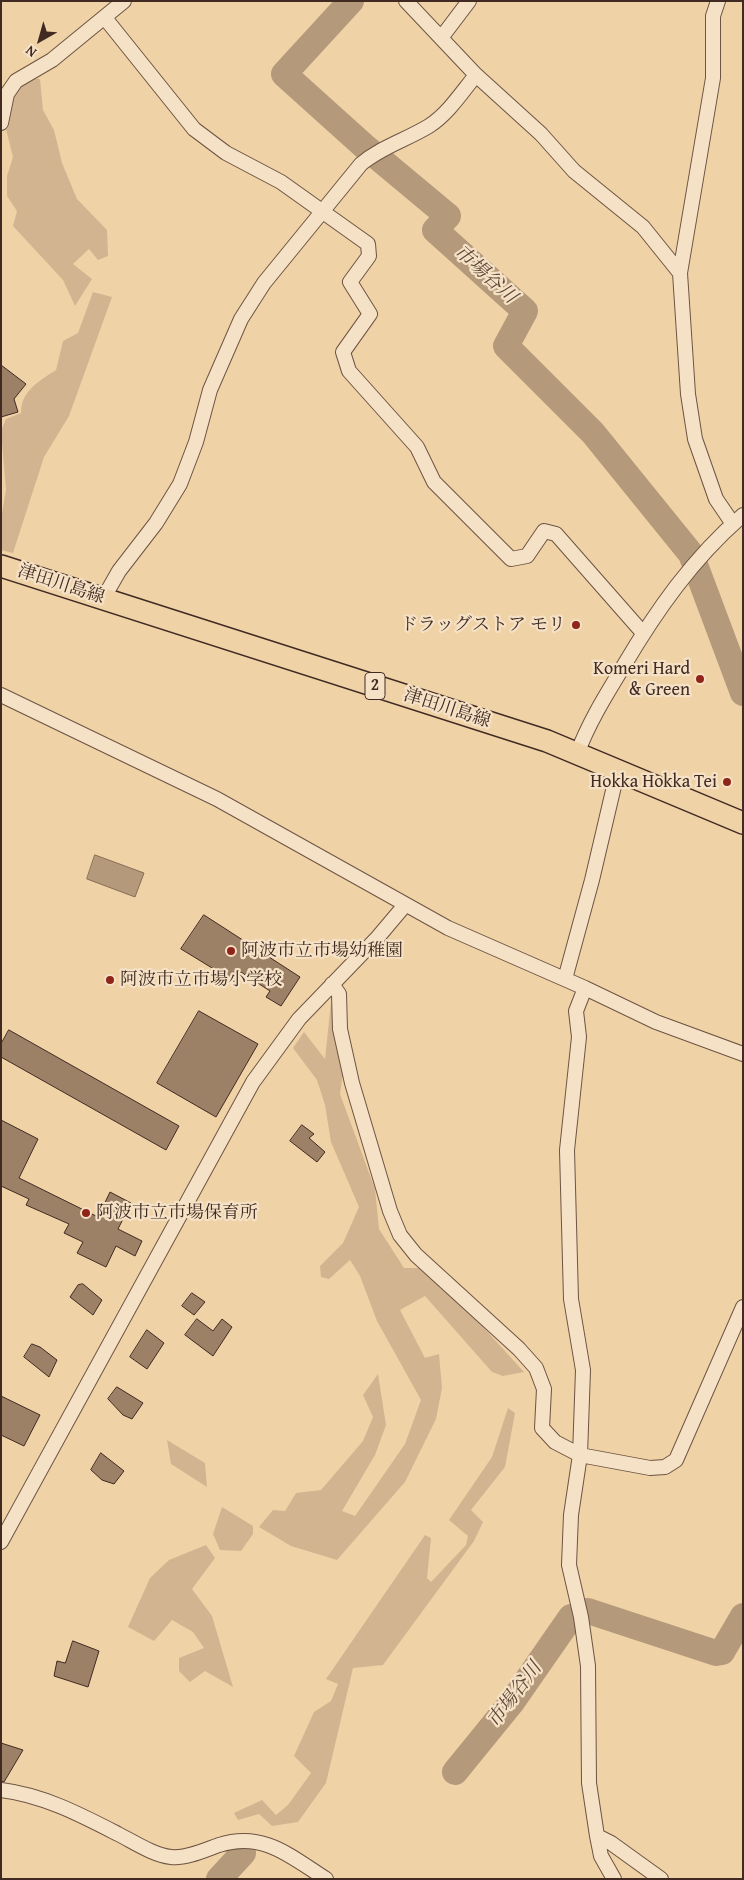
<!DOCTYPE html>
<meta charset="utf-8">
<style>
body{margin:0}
#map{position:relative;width:744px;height:1880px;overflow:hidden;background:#f0d2a7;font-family:"Gentium Book Plus",serif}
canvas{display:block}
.frame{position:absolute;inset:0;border:2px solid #412a22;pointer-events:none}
.north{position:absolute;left:15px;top:15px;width:50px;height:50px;-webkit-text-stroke:4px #f5e2c6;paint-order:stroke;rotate:218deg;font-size:14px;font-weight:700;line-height:20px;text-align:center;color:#412a22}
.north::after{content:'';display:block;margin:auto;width:18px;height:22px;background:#412a22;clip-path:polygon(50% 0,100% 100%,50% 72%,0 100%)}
</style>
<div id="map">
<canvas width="744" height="1880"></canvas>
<div class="frame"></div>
<div class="north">N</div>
</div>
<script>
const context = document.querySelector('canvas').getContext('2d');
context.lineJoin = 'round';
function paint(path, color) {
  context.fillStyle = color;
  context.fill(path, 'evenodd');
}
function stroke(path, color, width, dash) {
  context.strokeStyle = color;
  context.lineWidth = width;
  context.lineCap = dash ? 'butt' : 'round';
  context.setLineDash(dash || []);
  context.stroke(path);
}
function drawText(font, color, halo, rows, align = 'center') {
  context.font = font + ' "Gentium Book Plus","Noto Serif JP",serif';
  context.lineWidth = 4.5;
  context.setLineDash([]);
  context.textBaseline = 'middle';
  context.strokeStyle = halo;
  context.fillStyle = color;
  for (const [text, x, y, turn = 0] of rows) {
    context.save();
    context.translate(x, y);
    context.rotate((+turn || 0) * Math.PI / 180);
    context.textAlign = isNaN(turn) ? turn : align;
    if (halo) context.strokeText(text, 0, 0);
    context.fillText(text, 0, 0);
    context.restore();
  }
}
const green = new Path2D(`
 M32 78 40 79 43 110 54 130 62 163 77 199 107 230 108 256 98 260 89 249 73 264 92 279 75 306 63 280 13 226 17 211 7 196V176L13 157 6 129 12 94 18 86Z
 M93 292 112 297 69 416 44 457 13 553 1 550V519L6 490 1 431 6 419 21 413C21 391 39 381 56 370L63 341 78 333Z
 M331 1002 343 1072 340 1094 375 1189 379 1229 404 1268H419L453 1294 524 1372 503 1376 492 1372 425 1296 400 1310 425 1358 439 1354 442 1388 436 1419 405 1482 337 1560 291 1546 259 1527 273 1510 285 1511 296 1493 321 1490 363 1441 373 1417 363 1395 378 1374 386 1425 375 1455 342 1511 355 1516 405 1444 421 1400 377 1321 360 1276 350 1260 329 1279 321 1277 320 1266 343 1243 359 1207 331 1142 325 1105 317 1080 293 1048 304 1032 325 1059Z
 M508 1408 515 1413 505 1467 471 1510 483 1522 474 1541 383 1665 353 1668 326 1783 298 1822 272 1826 259 1814 238 1820 234 1813 262 1800 276 1815 288 1805 311 1773 294 1756 314 1712 331 1701 338 1684 326 1679 425 1535 431 1538 427 1578 431 1582 466 1545 468 1536 449 1520 492 1457Z
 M167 1440 205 1463 207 1487 171 1464Z
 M222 1507 253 1526V1534L241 1551 220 1550 213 1534Z
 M206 1545 215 1558 192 1589 212 1616 233 1687 205 1671 190 1682 179 1671V1658L204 1648 193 1632 172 1620 154 1641 128 1627 150 1578 169 1560Z`);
const water = new Path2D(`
 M95 855 144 873 135 897 87 879Z`);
const river = new Path2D(`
 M351 1 284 74 364 146 448 216 435 230 525 311 506 346 593 433 691 554 743 693
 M588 1611 716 1653 722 1652 743 1616
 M455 1772 512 1702 571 1617
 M219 1879 243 1853`);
const building = new Path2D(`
 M1 365 26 384 14 399 18 412 1 417Z
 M204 915 300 977 281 1006 266 997 270 991 241 972 235 982 181 949Z
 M199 1011 258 1044 216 1117 157 1083Z
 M9 1030 179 1126 166 1150 1 1057V1044Z
 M1 1120 38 1139 19 1178 98 1217 110 1192 131 1203 118 1229 142 1241 135 1256 116 1246 106 1267 77 1253 83 1242 64 1233 69 1224 26 1205 29 1199 1 1186Z
 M302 1125 314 1134 309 1138 325 1152 317 1162 290 1141Z
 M83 1284 102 1300 93 1315 70 1297 78 1285Z
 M192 1293 205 1302 194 1315 182 1306Z
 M197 1319 213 1331 222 1319 232 1327 213 1356 185 1335Z
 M147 1330 164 1343 147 1369 130 1357Z
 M32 1344 40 1347 57 1360 49 1377 24 1357Z
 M117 1387 143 1403 132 1419 123 1415 108 1399Z
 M1 1396 40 1415 24 1446 1 1435Z
 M101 1453 124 1471 114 1484 102 1480 91 1470Z
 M73 1641 99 1651 88 1687 54 1676 57 1661 65 1663Z
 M1 1743 23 1750 4 1782 1 1781Z`);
const minor = new Path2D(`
 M406 1 476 75 541 134 574 171 643 227 680 273
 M718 1 713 16V78L680 273 688 394 695 439 716 499 733 524
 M105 18 194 129 226 153 281 182 368 244 369 256 350 282 370 314 343 352 349 371 417 447 434 482 511 559 527 556 544 531 556 534 643 633
 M441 38 469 1
 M1 123 7 94 16 81 52 60 124 1
 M103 599 119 571 156 523 180 484 196 442 210 390 241 319 264 283 361 164C381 147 406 140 429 126 448 114 462 92 476 75
 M1 695 217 799 448 928 585 988 656 1022 743 1054
 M577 754C589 722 606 695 623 667 656 611 693 558 743 515
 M565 979 592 880 615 782 620 771
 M332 984 339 994 340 1029 352 1083 390 1211 400 1235 416 1255 519 1349 536 1368 544 1389 542 1428 555 1442 580 1455 650 1468 665 1467 676 1460 743 1307
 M585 988 576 1011 579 1037 567 1150 571 1299 583 1370 580 1455 571 1515 569 1565 581 1617 588 1666 589 1783 597 1836 611 1843 661 1879
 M1 1542 253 1082 299 1019 378 937 405 905
 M1 1790C43 1795 81 1815 118 1834 134 1842 153 1855 171 1857 185 1859 205 1850 219 1845 263 1831 290 1856 326 1879
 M597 1836 601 1856 614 1879`);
const primary = new Path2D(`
 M1 566 547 741 743 823`);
const markers = [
 [576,625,5,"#8f2418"],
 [700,679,5,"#8f2418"],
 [727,782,5,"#8f2418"],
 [231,951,5,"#8f2418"],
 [110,980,5,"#8f2418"],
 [86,1213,5,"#8f2418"]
];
const shields = [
 [375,686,20]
];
const shieldNames = [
 ["2",375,686]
];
const streetNames = [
 ["津田川島線",61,585,18],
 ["津田川島線",447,709,18]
];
const poiNames = [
 ["ドラッグストア モリ",566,625],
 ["Komeri Hard",690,669],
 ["& Green",690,690],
 ["Hokka Hokka Tei",717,782],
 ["阿波市立市場幼稚園",241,951,"left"],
 ["阿波市立市場小学校",120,980,"left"],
 ["阿波市立市場保育所",96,1213,"left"]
];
const waterNames = [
 ["市場谷川",485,275,42],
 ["市場谷川",515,1695,-53]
];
paint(green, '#d2b590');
paint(water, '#b4997a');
stroke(water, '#866d57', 1);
stroke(river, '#b4997a', 26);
paint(building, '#9c8167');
stroke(building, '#412a22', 1);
stroke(minor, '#6d5443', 16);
stroke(primary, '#412a22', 24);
stroke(minor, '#f5e2c6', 14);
stroke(primary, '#f0d2a7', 21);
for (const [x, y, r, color] of markers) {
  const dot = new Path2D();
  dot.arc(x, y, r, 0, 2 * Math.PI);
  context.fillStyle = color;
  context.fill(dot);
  stroke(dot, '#f5e2c6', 2);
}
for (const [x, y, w] of shields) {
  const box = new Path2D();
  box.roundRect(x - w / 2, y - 13.5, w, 27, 4);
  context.fillStyle = '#f5e2c6';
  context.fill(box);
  stroke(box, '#412a22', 1);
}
drawText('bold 16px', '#412a22', null, shieldNames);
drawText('18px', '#412a22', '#f5e2c6', streetNames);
drawText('18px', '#412a22', '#f5e2c6', poiNames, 'right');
drawText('italic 19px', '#5e4638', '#f5e2c6', waterNames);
</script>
